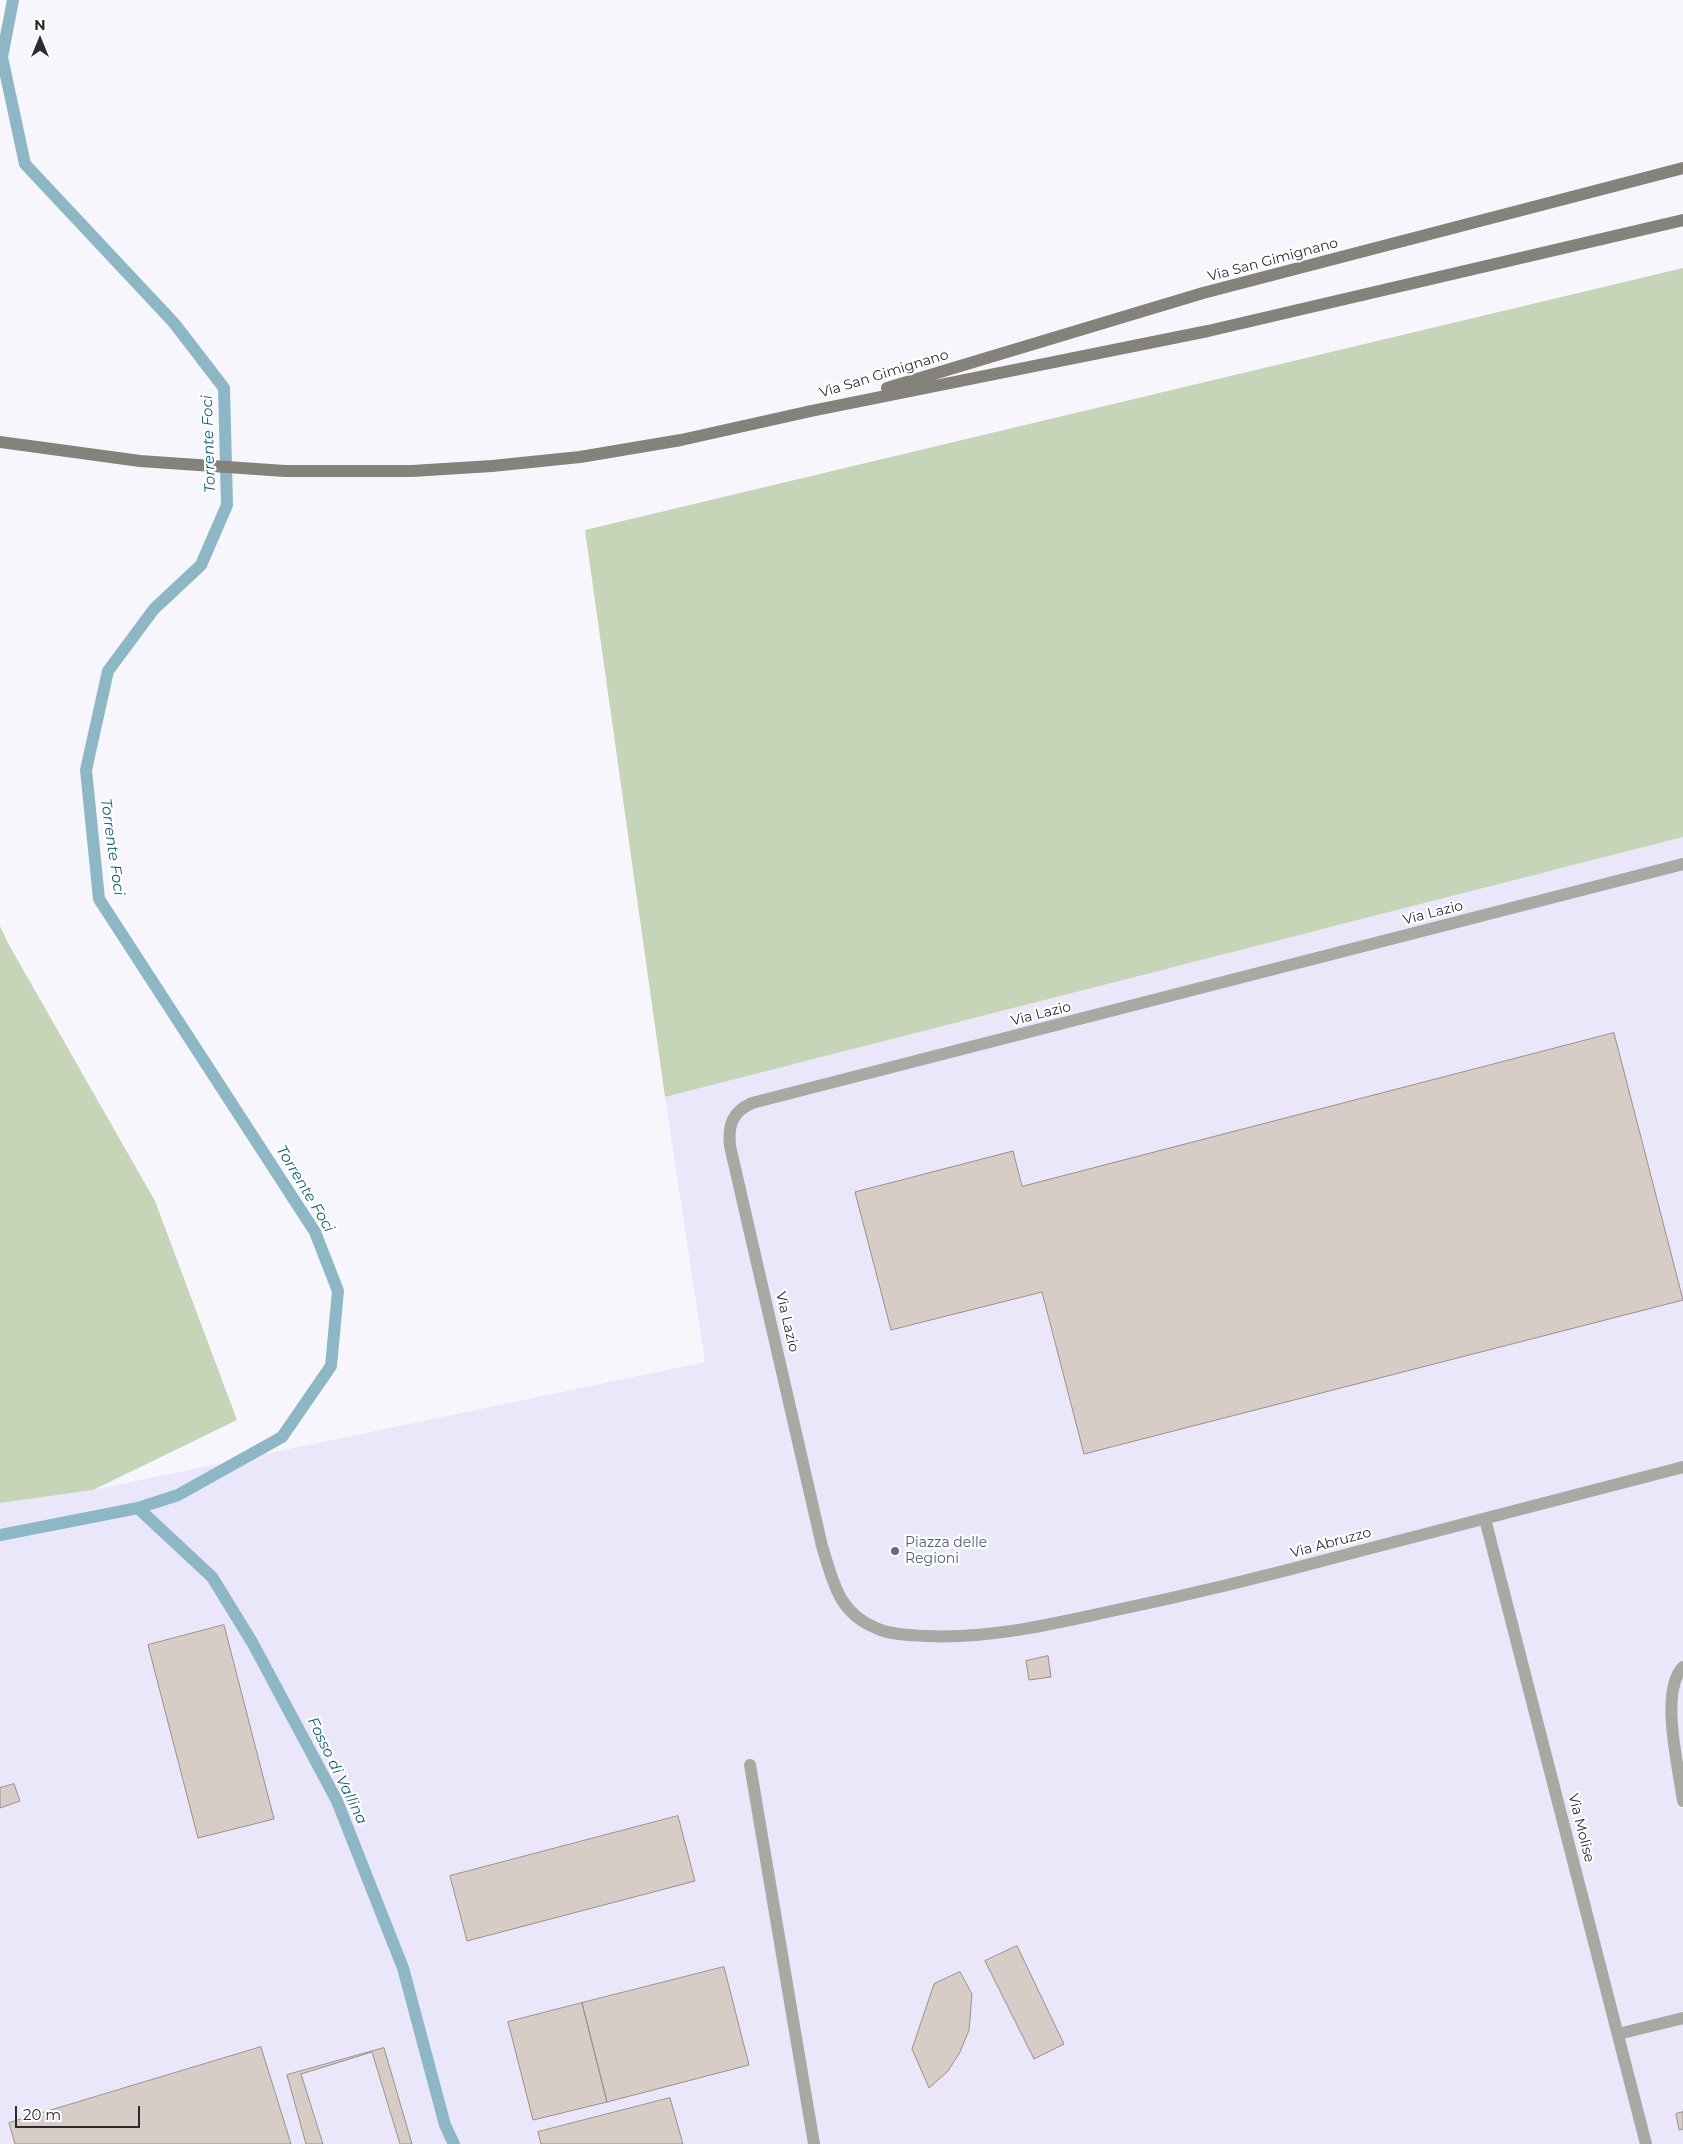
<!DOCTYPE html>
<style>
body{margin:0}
#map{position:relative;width:1683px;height:2144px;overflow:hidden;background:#f8f6fd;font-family:Montserrat,sans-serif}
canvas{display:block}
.north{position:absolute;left:15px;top:15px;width:50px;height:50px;-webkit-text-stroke:4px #fff;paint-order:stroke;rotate:0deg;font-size:14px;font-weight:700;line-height:20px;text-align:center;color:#2b2a2f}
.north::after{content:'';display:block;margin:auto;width:18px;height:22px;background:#2b2a2f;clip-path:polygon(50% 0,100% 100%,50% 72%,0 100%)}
.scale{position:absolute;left:15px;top:2106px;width:125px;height:22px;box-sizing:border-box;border:2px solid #2b2a2f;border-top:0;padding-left:6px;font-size:15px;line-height:18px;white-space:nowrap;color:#2b2a2f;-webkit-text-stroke:4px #fff;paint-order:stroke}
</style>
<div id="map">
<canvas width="1683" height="2144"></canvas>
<div class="north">N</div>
<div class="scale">20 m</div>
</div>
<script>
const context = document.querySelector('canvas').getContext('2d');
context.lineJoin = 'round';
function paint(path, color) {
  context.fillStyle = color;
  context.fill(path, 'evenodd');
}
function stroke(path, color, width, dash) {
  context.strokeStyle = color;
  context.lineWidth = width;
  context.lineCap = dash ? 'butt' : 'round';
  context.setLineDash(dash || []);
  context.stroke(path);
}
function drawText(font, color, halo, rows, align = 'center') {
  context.font = font + ' Montserrat,sans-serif';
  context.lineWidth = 4.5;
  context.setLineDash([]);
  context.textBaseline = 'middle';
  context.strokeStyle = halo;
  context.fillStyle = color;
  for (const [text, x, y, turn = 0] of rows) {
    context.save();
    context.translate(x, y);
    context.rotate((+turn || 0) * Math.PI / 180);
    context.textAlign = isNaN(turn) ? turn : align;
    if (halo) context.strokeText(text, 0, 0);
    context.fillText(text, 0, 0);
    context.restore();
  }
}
const built = new Path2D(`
 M1683 837V2144H0V1503L93 1490 705 1362 665 1097Z`);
const green = new Path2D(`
 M1683 268V837L665 1097 585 530Z
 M0 926 9 945 155 1201 237 1420 93 1490 0 1503Z`);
const stream = new Path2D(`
 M138 1508 212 1577 252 1642 337 1801 403 1968 445 2125 454 2144
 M0 1535 138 1508 178 1495 282 1437 331 1366 338 1291 315 1232 99 899 86 770 108 671 154 609 201 565 227 505 224 388 174 323 25 164 2 57 13 0`);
const building = new Path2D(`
 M1614 1033 1683 1300 1084 1454 1042 1292 891 1330 855 1192 1013 1151 1022 1186Z
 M224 1625 274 1819 198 1838 148 1645Z
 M1048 1656 1051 1677 1029 1680 1026 1661Z
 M14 1784 20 1801 0 1808V1788Z
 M678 1816 695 1881 467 1941 450 1876Z
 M1017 1946 1064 2044 1034 2059 985 1961Z
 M724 1967 749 2065 607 2102 582 2003Z
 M960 1972 972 1994 969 2030 960 2052 948 2071 929 2088 912 2049 934 1984Z
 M582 2003 607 2102 533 2120 508 2022Z
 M261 2047 291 2144H15L9 2123Z
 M384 2048 412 2144H400L372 2052 301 2074 323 2144H306L287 2075Z
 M670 2098 683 2144H541L538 2132Z
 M1683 2112V2129L1679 2130 1676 2114Z`);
const service = new Path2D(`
 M1683 1667C1659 1691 1679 1769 1683 1801
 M750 1765 814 2144
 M1618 2034 1683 2018`);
const minor = new Path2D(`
 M1683 864 752 1103C732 1112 728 1125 730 1146L822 1546C833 1581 838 1613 876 1628 891 1635 910 1635 926 1636 988 1639 1047 1625 1107 1612 1189 1595 1271 1575 1352 1553 1463 1525 1573 1496 1683 1467
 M1485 1519 1646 2144`);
const secondary = new Path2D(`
 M887 388 1203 293 1683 168
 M0 442 140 461 285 471H412L492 466 580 457 681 440 811 411 1208 331 1683 220`);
const markers = [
 [895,1551,5,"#5c6f8a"]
];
const streetNames = [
 ["Via San Gimignano",1273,260,-15],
 ["Via San Gimignano",884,374,-17],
 ["Via Lazio",1433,913,-14],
 ["Via Lazio",1041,1014,-14],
 ["Via Lazio",787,1322,77],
 ["Via Abruzzo",1331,1543,-15],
 ["Via Molise",1581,1828,76]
];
const serviceNames = [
 ["Piazza delle",905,1543],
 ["Regioni",905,1559]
];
const waterNames = [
 ["Torrente Foci",209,444,-92],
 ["Torrente Foci",112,847,82],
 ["Torrente Foci",305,1189,59],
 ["Fosso di Vallina",337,1771,64]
];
paint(built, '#ebe7fa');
paint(green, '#c6d4b8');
stroke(stream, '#8eb7c5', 12);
paint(building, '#d8ccc7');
stroke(building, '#9b908b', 1);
stroke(service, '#aaa8a3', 12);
stroke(minor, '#aaa8a3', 12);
stroke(secondary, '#84827b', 12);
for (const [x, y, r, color] of markers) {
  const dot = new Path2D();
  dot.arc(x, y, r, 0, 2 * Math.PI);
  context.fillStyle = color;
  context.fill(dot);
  stroke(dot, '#fff', 2);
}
drawText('14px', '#2b2a2f', '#fff', streetNames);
drawText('14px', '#4e5e75', '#fff', serviceNames, 'left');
drawText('italic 15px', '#105f74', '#fff', waterNames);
</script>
